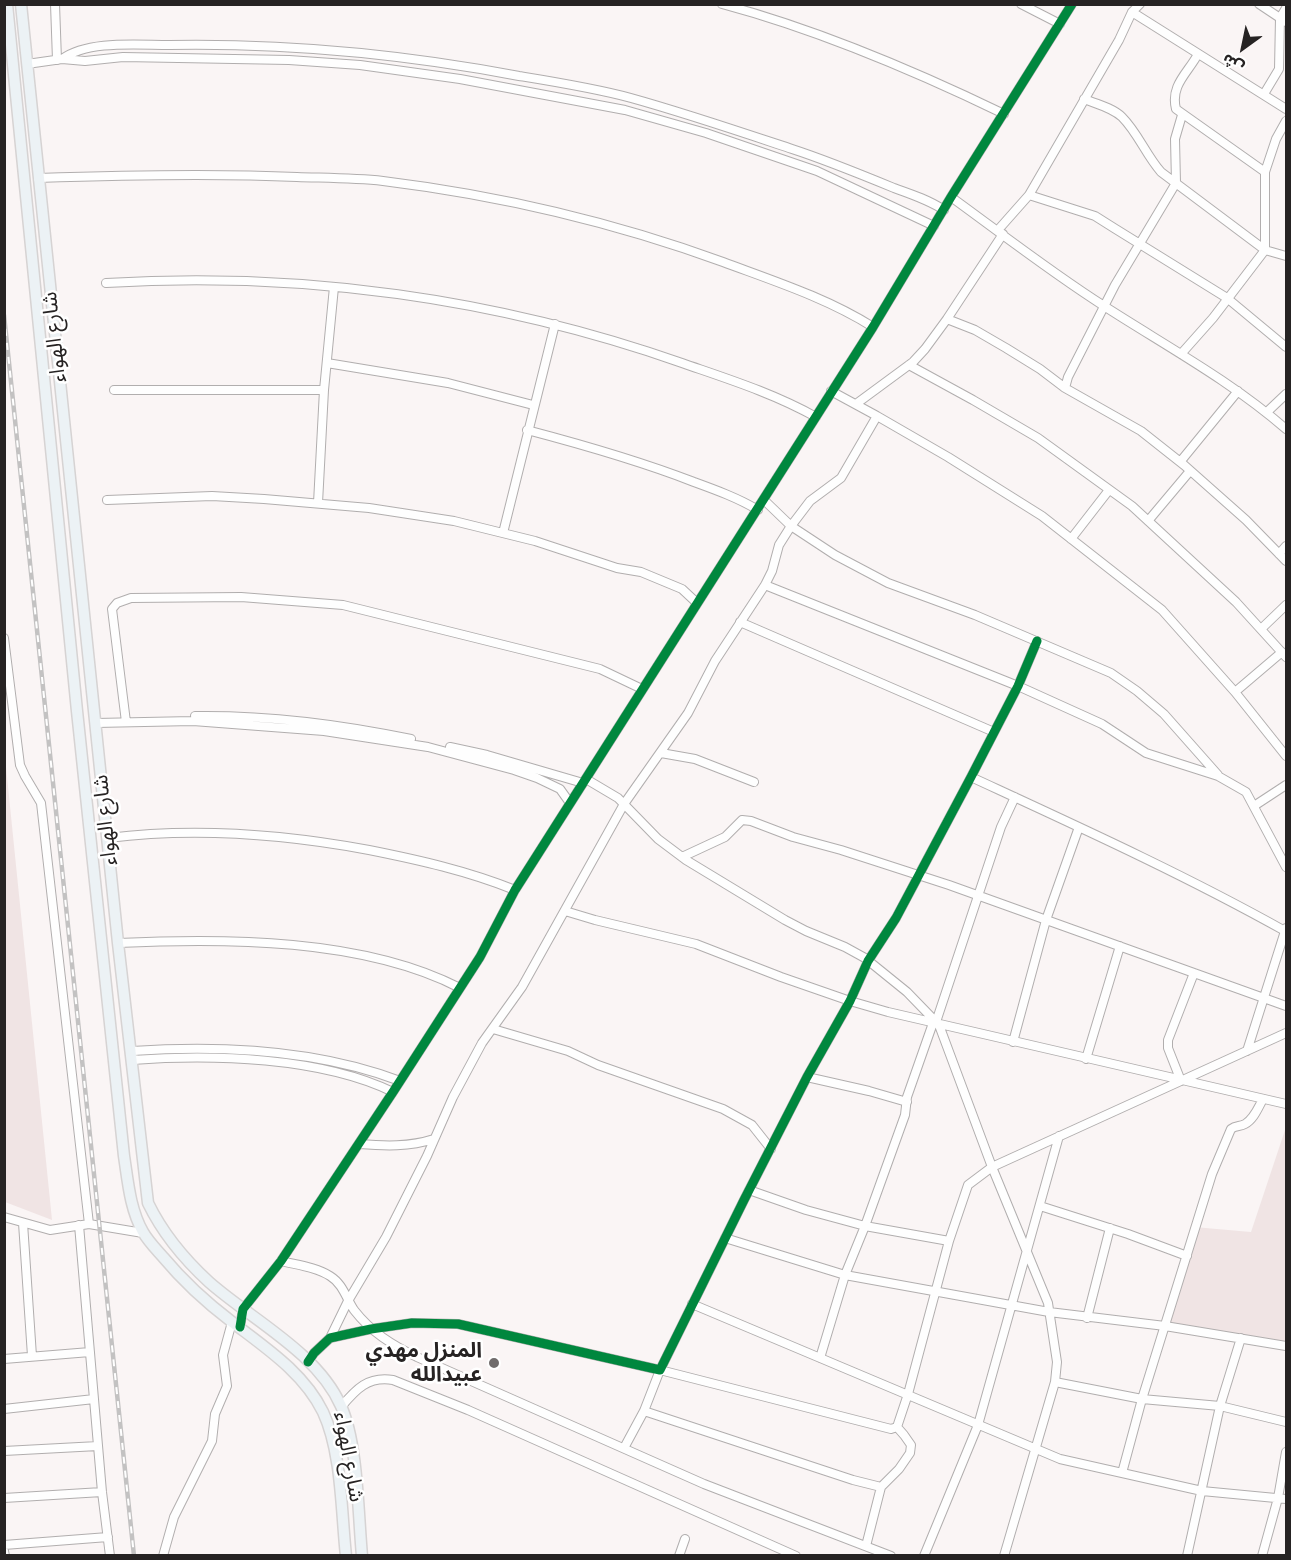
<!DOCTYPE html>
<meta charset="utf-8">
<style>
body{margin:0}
#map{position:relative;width:1291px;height:1560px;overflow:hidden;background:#faf5f5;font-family:"DM Sans","Noto Sans Arabic",sans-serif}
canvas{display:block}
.frame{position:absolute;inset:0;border:6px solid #262323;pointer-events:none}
.north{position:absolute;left:1213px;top:18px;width:60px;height:60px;-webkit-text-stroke:4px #fff;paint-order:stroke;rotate:213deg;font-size:16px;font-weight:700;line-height:24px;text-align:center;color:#262323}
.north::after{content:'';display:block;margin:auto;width:21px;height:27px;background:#262323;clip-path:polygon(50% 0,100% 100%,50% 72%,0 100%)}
</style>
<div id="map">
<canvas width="1291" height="1560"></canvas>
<div class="frame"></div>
<div class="north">ش</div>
</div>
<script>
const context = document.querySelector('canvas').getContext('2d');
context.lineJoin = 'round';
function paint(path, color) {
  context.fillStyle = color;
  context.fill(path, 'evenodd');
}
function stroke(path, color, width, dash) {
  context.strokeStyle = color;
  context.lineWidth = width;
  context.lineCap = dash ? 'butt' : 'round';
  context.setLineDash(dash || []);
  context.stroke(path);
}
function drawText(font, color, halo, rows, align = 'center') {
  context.font = font + ' "DM Sans","Noto Sans Arabic",sans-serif';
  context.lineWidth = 5;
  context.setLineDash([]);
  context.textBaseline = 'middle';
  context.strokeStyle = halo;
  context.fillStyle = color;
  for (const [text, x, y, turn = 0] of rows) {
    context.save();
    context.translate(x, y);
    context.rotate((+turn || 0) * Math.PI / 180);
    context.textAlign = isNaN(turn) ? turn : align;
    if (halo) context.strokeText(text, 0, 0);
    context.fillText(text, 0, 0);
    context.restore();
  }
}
const built = new Path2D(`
 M4 757H5L52 1220 5 1202Z
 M1286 1127V1347L1165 1327 1194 1227 1251 1232Z`);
const minor = new Path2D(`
 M55 4 57 60
 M722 4C819 30 913 70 1004 114
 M1021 4 1060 24
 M1259 4 1286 22
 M1132 12 1286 109
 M1198 54C1188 73 1170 85 1176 109L1265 172
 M62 59C88 40 137 45 169 45 287 43 403 54 519 76 556 82 594 88 631 98 685 113 738 131 792 149 826 160 860 174 894 188 911 194 929 200 944 210
 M27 64 62 59 85 61 123 57 289 60 360 65 460 79 625 110 706 133 817 171 934 226
 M1264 94 1279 69 1280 18 1286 8
 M1084 99C1097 104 1113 108 1122 117 1138 133 1146 155 1161 172L1265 250 1286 256
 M38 178C125 175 211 173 297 177 326 178 355 178 383 181 497 195 616 223 723 262 774 281 827 298 873 327
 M1029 195 1095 216 1114 228 1227 298 1286 347
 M951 197C1002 234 1052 273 1104 306 1166 346 1231 381 1286 429
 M998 230 1029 195 1119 40 1132 12 1140 4
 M106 283C301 271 497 298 682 363 728 379 773 393 816 417
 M947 319 975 330 1006 348 1040 369 1065 388 1141 431 1184 465 1246 520 1286 561
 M1181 354 1213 318 1265 250V172L1276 139 1286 121
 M327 363 448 383 533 405
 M909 365 973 400 1038 438 1132 506 1236 602 1286 657
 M1065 388 1068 377 1115 285 1176 183 1175 139 1182 115
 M114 390H324
 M831 391 877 416 948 457 1042 516 1162 610 1235 692 1286 756
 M856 404 913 362 925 349 947 319 1003 234
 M1267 412 1286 394
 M527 430C584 445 640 461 694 482 716 490 738 498 758 510
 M1180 462 1238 391
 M107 500 212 496 264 499 369 508 454 521 535 541 617 568 641 572 682 589 697 603
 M764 500 791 526 835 555 888 583 975 615 1111 673 1137 691 1164 714 1218 775
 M318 503 324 390 334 287
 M1148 521 1190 471
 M503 533 555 324
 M1071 539 1109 490
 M1279 554 1286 546
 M765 585 1018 686 1102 724 1146 753 1218 776 1246 792 1286 867
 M740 622 994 732
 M1261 629 1286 605
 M4 638 20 765 25 776 41 803 89 1224
 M1235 692 1282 652
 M195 716C268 715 339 724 411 739
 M126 722 112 609 117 603 131 598 241 597 343 605 600 669 642 689
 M96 723 193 721 324 731 428 747 514 770 537 778 560 789 570 803
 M450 747 487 755 583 783
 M661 753 695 759 754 782
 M971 777C1077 826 1183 874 1285 931
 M586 779 618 798 658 839 686 860 785 920 806 931 845 947 865 958 907 992 939 1025 992 1167 1048 1303 1057 1362 1055 1382 1004 1556
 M1254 806 1286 785
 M108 838C196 827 283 834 369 850 419 860 468 871 515 890
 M682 857 725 837 742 820 751 821 793 837 841 850 949 885 1286 1006
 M565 911 595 920 696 944 781 977 850 1001 888 1012 1286 1104
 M118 943C225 938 363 938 460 988
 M936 1022 1001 827 1015 797
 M493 1029 568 1051 598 1065 723 1109 752 1125 771 1149
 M1013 1042 1046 920 1079 827
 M132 1051C221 1045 316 1049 400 1081
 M1247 1051 1286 928
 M1086 1059 1120 946
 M132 1060C212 1054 321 1057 393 1092
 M807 1077 869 1091 907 1102
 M1181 1081 1168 1048V1040L1194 973
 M359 1144C385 1146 409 1147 434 1139
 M749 1190 806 1210 865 1226 949 1241
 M1040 1206 1128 1234 1187 1256
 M4 1217 50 1230 89 1224 143 1233
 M23 1223 32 1356
 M79 1225 102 1492 110 1556
 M725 1238 845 1275 1049 1312 1165 1326 1286 1346
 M281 1261C297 1265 316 1267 330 1276 343 1284 346 1298 354 1310 371 1332 392 1345 417 1357L704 1484 891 1556
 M692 1304 1060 1459 1202 1491 1286 1499
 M1087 1318 1110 1228
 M240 1327 243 1309 281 1261 393 1092 480 957 515 890 873 327 951 197 1072 4
 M330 1338 348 1301 386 1237 427 1156 453 1097 482 1043 522 987 624 804 688 713 715 661 765 585 772 571 779 545 791 526 810 501 841 478 877 416
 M820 1358 845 1275 865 1226 905 1115 907 1097 933 1023
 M4 1359 90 1352
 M308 1362 314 1353 330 1338 371 1329 412 1323 458 1324 660 1370 744 1200 807 1077 850 1001 868 961 896 918 971 777 1018 686 1037 641
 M1055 1382 1142 1399 1220 1406 1286 1422
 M341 1407C356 1389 368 1376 393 1380L468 1410 796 1556
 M4 1409 94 1399
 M644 1411 853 1480 881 1487
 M624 1448 644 1411 660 1370 891 1429 897 1427 908 1394 949 1241 968 1185 992 1167 1286 1033
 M4 1451 98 1446
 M1122 1473 1142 1399 1212 1174 1231 1129C1236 1125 1240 1127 1245 1124 1254 1119 1258 1108 1263 1099
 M4 1498 102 1492
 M4 1545 108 1537
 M866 1546 881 1487 899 1469 910 1453 911 1445 904 1435 897 1427
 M4 1551 5 1556
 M163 1556 174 1517 212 1441 215 1414 227 1386 223 1355 232 1322
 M679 1556 685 1539
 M924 1556 978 1425 1059 1136
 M1187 1556 1220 1406 1241 1338
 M1262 1556 1278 1498 1286 1452`);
const major = new Path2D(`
 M7 4 77 711 124 1156C128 1182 130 1209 143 1232 148 1241 156 1249 163 1257 183 1281 207 1303 232 1322 266 1348 304 1373 323 1412 342 1453 341 1510 346 1556
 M21 4 118 943 148 1203C163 1234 184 1259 209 1282 252 1320 317 1352 341 1406 358 1444 358 1513 362 1556`);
const rail = new Path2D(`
 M4 315 134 1556`);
const cycleway = new Path2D(`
 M240 1327 243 1309 281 1261 393 1092 480 957 515 890 873 327 951 197 1072 4
 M308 1362 314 1353 330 1338 371 1329 412 1323 458 1324 660 1370 744 1200 807 1077 850 1001 868 961 896 918 971 777 1018 686 1037 641`);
const markers = [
 [494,1363,6,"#706c6c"]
];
const streetNames = [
 ["شارع الهواء",55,337,-96],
 ["شارع الهواء",106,820,-96],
 ["شارع الهواء",348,1457,80]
];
const poiNames = [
 ["المنزل مهدي",482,1351],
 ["عبيدالله",482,1375]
];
paint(built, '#f0e4e4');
stroke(minor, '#b1aeae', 10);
stroke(major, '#d6d3d3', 13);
stroke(minor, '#fefefe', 8);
stroke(major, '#ecf2f5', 10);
stroke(rail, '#c3c2c2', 4.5);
stroke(rail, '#fff', 2, [7]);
stroke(cycleway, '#00873e', 9);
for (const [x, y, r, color] of markers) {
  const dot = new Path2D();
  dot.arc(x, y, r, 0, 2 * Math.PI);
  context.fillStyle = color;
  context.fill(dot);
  stroke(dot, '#fff', 2);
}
drawText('21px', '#262323', '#fff', streetNames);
drawText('bold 21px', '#262323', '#fff', poiNames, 'right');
</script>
